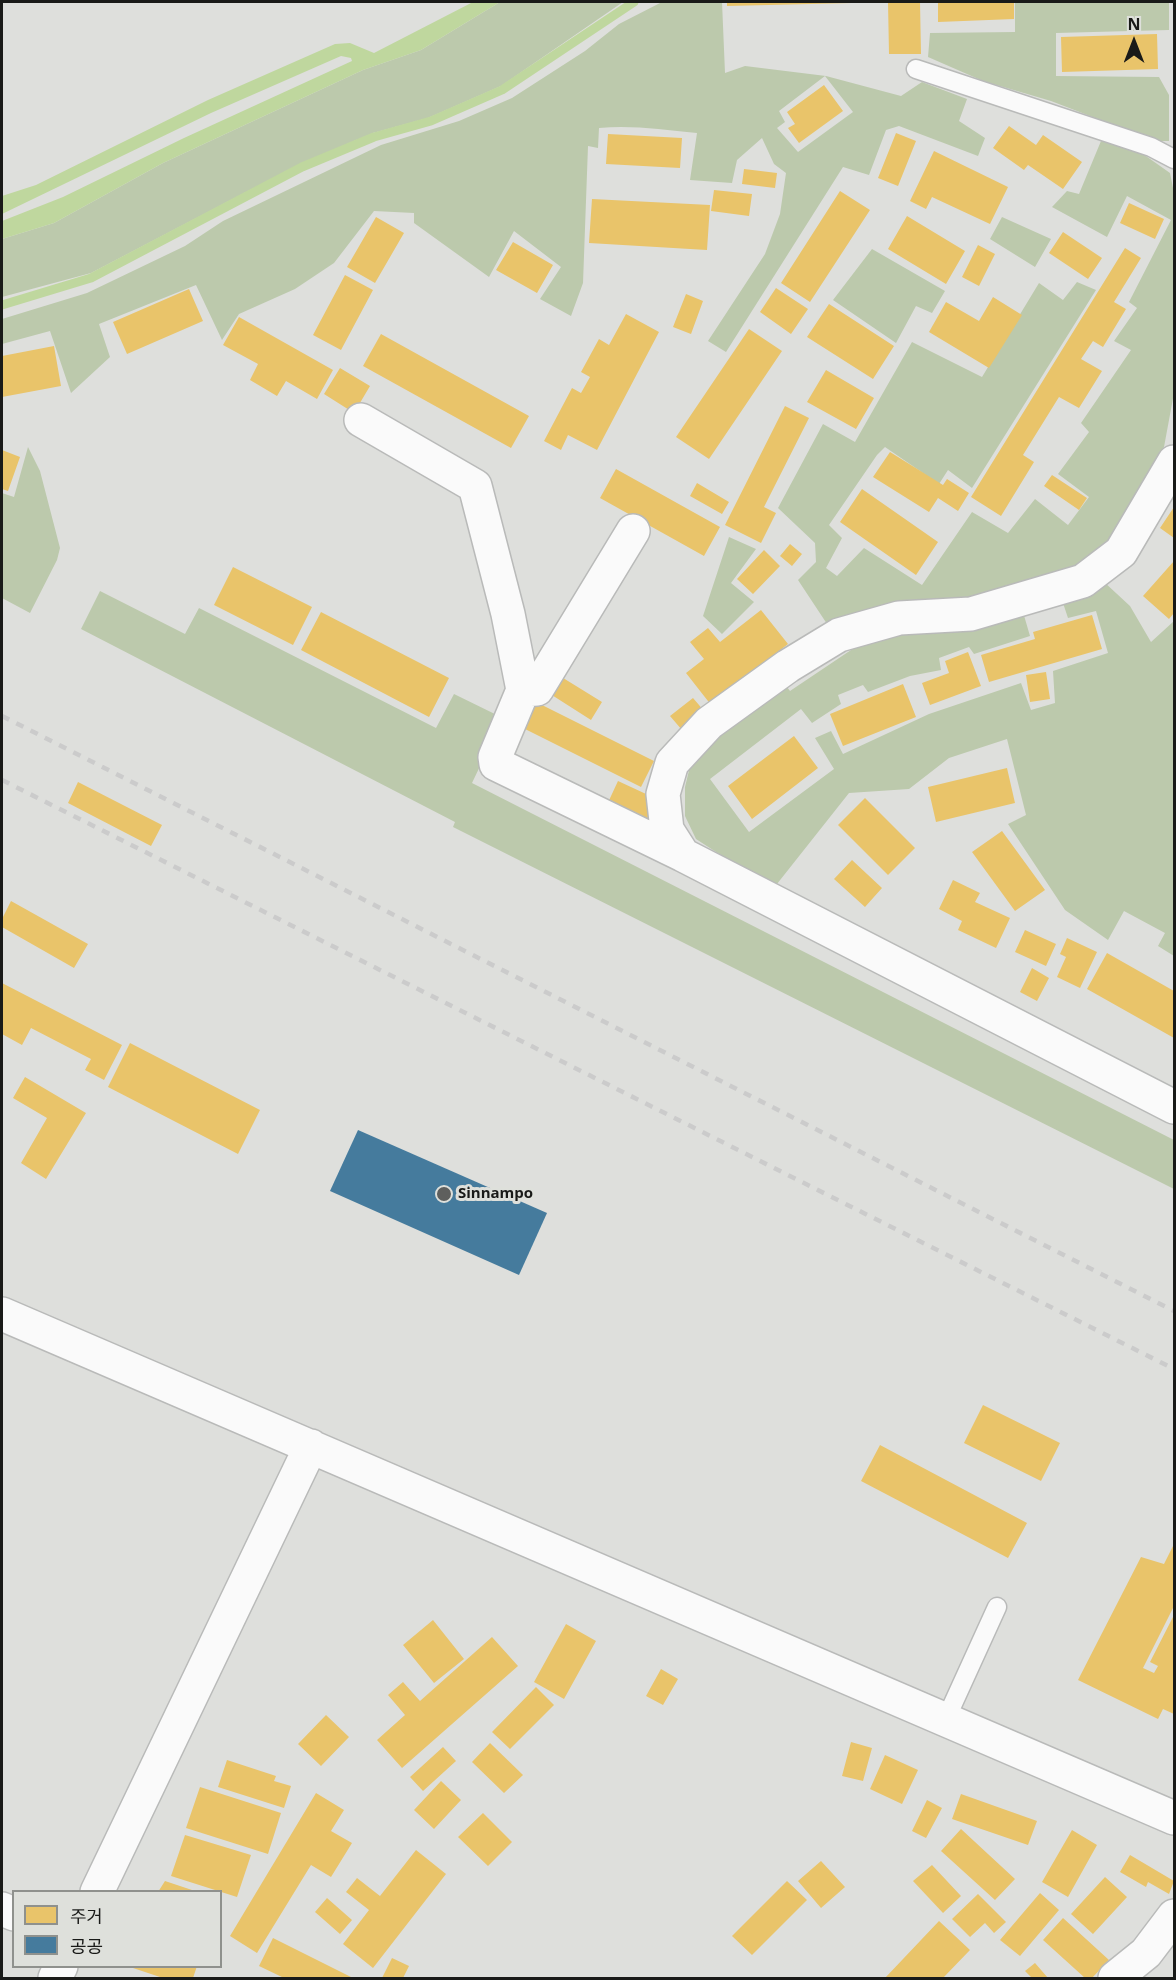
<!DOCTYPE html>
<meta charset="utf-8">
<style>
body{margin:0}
#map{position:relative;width:1176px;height:1980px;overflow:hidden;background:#dedfdc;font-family:"Open Sans","Noto Sans KR",sans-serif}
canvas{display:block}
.frame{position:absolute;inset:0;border:3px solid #191a18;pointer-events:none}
.legend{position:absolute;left:12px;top:1890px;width:210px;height:78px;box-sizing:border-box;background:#dee0db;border:2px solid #8f918d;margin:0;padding:8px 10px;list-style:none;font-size:18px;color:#191a18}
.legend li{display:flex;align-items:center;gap:12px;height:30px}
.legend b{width:30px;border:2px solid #8f918d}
.north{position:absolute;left:1104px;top:12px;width:60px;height:60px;-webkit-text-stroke:4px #dee0db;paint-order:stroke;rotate:0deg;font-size:16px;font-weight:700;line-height:24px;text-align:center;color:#191a18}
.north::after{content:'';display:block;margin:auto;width:21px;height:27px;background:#191a18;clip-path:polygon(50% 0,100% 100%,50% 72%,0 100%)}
</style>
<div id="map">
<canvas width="1176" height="1980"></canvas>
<div class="frame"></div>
<ul class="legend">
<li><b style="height:16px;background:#e9c46a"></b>주거</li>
<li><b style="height:16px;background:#457b9d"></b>공공</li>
</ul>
<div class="north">N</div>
</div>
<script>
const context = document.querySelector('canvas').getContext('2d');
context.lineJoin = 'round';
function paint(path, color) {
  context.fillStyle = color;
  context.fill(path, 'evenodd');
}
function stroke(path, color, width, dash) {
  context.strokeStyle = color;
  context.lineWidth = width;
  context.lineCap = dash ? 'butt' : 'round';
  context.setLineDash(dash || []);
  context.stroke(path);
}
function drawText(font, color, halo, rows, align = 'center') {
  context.font = font + ' "Open Sans",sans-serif';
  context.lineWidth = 6;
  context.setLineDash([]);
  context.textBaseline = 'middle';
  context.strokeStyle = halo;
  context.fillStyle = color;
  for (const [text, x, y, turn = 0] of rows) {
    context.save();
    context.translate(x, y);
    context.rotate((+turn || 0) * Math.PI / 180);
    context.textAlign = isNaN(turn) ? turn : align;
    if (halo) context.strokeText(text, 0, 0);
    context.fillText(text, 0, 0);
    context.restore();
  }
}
const green = new Path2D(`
 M500 2H623L501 86 428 118 373 133 300 164 91 273 2 297V239L54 223 163 163 363 70 421 50Z
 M662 2H722L725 73 745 66 826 76 901 96 922 82 967 99 959 121 985 138 978 156 899 126 886 130 869 175 843 167 726 352 708 341 765 254 780 214 786 173 774 164 762 138 737 160 732 183 690 180 697 133C662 130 634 125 599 128L598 148 588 146 583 283 571 316 540 299 561 267 514 231 489 277 414 223V213L374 211 334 263 295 289 239 314 222 340 196 285 99 324 110 357 71 393 50 331 2 344V319L87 293 185 246 223 221 381 145 459 121 512 98 585 51 619 24ZM825 76 853 112 798 152 777 128 785 122 779 111Z
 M1015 2H1169V30L1056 33V76L1159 77 1169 95V141H1155L1051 101 983 81 928 57 930 33 1015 32Z
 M1101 141 1143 154 1170 173 1174 193V393L1164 447 1144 497 1098 561 977 601 831 630 798 580 816 562 815 543 778 508 823 424 855 442 912 342 982 377 1039 283 1063 300 1077 282 1096 290 972 488 948 470 939 484 885 447 877 455 829 525 842 538 826 568 837 576 864 548 922 585 972 512 1008 533 1035 499 1068 525 1089 497 1058 474 1089 432 1081 423 1131 350 1114 341 1137 308 1129 302 1171 220 1127 196 1107 237 1052 207 1067 191 1079 194Z
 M1002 217 1051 239 1035 267 990 239Z
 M872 249 945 291 932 313 916 306 896 343 833 300Z
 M28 447 40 471 60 548 57 560 30 613 2 598V493L14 497Z
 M729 537 756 549 731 583 754 602 722 634 703 616Z
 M1103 581 1130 606 1151 642 1174 621V956L1158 946 1165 933 1124 911 1108 940 1065 910 1008 824 1026 815 1007 739 949 758 909 789 849 793 773 889 696 839 685 816V787L692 758 784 683 790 691 854 648 904 629 1023 612 1030 636 974 654 969 647 939 658 941 670 910 676 868 692 863 685 838 695 841 704 812 723 801 709 710 779 749 832 834 769 815 738 831 731 843 754 929 714 1021 683 1031 710 1055 703 1053 671 1108 653 1096 611 1068 618 1062 600Z
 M100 591 185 634 199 608 436 728 454 694 503 718 472 783 1174 1140V1189L453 827 455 822 81 629Z`);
const water = new Path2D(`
 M473 2H500L421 50 363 70 163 163 54 223 2 239V221L63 197 184 138 352 61 351 58 341 56 211 113 2 214V196L36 185 208 100 335 44 350 43 374 53Z`);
const homes = new Path2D(`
 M727 2H852V3L727 6Z
 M888 2H920L921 54H889Z
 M938 2H1014V19L938 22Z
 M1157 34 1158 69 1062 72 1061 37Z
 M824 85 843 111 799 143 788 128 795 124 787 112Z
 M1009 126 1036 145 1043 135 1082 162 1063 189 1028 165 1024 170 993 148Z
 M896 133 916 141 898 186 878 178Z
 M608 134 682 138 680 168 606 164Z
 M934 151 1008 187 990 224 932 197 926 209 910 201Z
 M744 169 777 173 775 188 742 184Z
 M714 190 752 194 749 216 711 211Z
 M840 191 870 210 810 302 781 283Z
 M592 199 710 205 707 250 589 243Z
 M1129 203 1164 219 1155 239 1120 223Z
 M907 216 965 251 946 284 888 249Z
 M376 217 404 233 375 283 347 267Z
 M1063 232 1102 258 1088 279 1049 253Z
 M513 242 553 265 537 293 496 270Z
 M978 245 995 254 979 286 962 277Z
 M1125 248 1141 258 1114 302 1126 309 1103 347 1093 341 1081 359 1102 371 1079 408 1059 397 1023 455 1034 462 1001 516 971 497Z
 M345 275 373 290 341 350 313 335Z
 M776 288 808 309 791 334 760 312Z
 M189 289 203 321 127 354 113 322Z
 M686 294 703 301 691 334 673 327Z
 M993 297 1022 315 989 368 929 332 946 302 979 321Z
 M829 304 894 346 873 379 807 337Z
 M626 314 659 332 597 450 568 435 561 450 544 441 572 388 581 393 590 377 581 372 599 339 609 345Z
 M239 317 333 370 317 399 286 381 277 396 250 380 258 364 223 345Z
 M749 329 782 351 709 459 676 437Z
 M381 334 529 416 511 448 363 366Z
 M54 346 61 386 2 397V356Z
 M340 368 370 386 354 413 324 394Z
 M826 370 874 398 856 429 807 402Z
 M785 406 809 418 764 507 776 513 761 543 725 525Z
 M2 450 20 457 8 491 2 489Z
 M890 452 943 485 947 479 969 493 958 511 938 498 929 512 873 477Z
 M616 469 720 527 704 556 600 498Z
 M1052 475 1087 498 1079 510 1044 486Z
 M697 483 729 502 722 514 690 496Z
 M862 489 938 542 916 575 840 522Z
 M1174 507V538L1160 528Z
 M790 544 802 554 792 566 780 556Z
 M764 550 780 566 753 594 737 579Z
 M1174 561V613L1169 619 1143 596Z
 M233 567 312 607 293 645 214 605Z
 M761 610 788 644 740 682 715 710 686 673 704 659 690 642 708 628 720 642Z
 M321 612 449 678 429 717 301 650Z
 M1092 615 1102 649 989 682 981 655 1035 639 1033 632Z
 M968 652 981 686 930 705 922 683 949 673 945 661Z
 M1046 672 1050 699 1030 702 1026 675Z
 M555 673 602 702 591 720 544 690Z
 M903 684 916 717 843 746 830 714Z
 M693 698 705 712 682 730 670 716Z
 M532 700 654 761 641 787 519 726Z
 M794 736 818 768 752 819 728 786Z
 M1007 768 1015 803 936 822 928 787Z
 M618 781 659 800 646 828 605 809Z
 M78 782 162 825 151 846 68 803Z
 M865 798 915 848 888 875 838 825Z
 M1002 831 1045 890 1015 911 972 852Z
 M852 860 882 888 865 907 834 879Z
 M953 880 980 893 975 902 1010 918 996 948 958 930 962 921 939 909Z
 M11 901 88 944 74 968 2 927V919Z
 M1025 930 1056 944 1046 966 1015 952Z
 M1067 938 1097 952 1080 988 1057 977 1066 957 1060 954Z
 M1107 953 1174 991V1038L1087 989Z
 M1032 968 1049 978 1037 1001 1020 992Z
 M2 983 122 1045 104 1080 85 1070 91 1059 31 1028 22 1045 2 1034Z
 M130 1043 260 1110 238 1154 108 1087Z
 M25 1077 86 1113 46 1179 21 1163 47 1118 13 1098Z
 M983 1405 1060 1443 1041 1481 964 1443Z
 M880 1445 1027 1523 1008 1558 861 1481Z
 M1174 1544V1606L1143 1668 1154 1673 1158 1666 1150 1662 1174 1615V1714L1163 1709 1158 1719 1078 1680 1141 1557 1164 1564Z
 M433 1620 464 1659 434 1683 403 1645Z
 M566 1624 596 1641 564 1699 534 1682Z
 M492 1637 518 1666 402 1768 377 1740 405 1715 388 1695 403 1682 420 1701Z
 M661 1669 678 1679 663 1705 646 1696Z
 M536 1687 554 1705 510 1749 492 1732Z
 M326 1715 349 1737 321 1766 298 1744Z
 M851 1742 872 1748 863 1781 842 1776Z
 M490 1743 523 1775 504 1793 472 1762Z
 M443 1747 456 1761 423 1791 410 1777Z
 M885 1755 918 1770 902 1804 870 1789Z
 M227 1760 276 1776 274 1781 291 1786 284 1808 218 1787Z
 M441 1781 461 1800 434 1829 414 1810Z
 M200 1787 281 1813 268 1854 186 1828Z
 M316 1793 344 1810 331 1831 352 1843 331 1877 311 1865 257 1953 230 1936Z
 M961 1794 1037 1821 1028 1845 952 1819Z
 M927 1800 942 1808 926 1838 912 1831Z
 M483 1813 512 1842 488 1866 458 1837Z
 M961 1829 1015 1879 995 1900 941 1851Z
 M1072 1830 1097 1845 1068 1897 1042 1882Z
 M185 1835 251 1855 237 1897 171 1876Z
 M416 1850 446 1874 373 1968 343 1944 369 1910 346 1892 357 1878 380 1896Z
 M1130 1855 1174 1881 1169 1894 1148 1882 1146 1887 1120 1872Z
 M821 1861 845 1887 821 1908 798 1881Z
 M932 1865 961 1896 943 1913 913 1881Z
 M1105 1877 1127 1897 1093 1934 1071 1914Z
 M165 1881 195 1891V1892H158Z
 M787 1881 807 1900 752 1955 732 1936Z
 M1040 1893 1059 1910 1020 1956 1000 1940Z
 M978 1894 1006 1922 994 1933 985 1923 970 1937 952 1919Z
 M327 1898 352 1920 340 1934 315 1912Z
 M1063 1918 1109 1960 1092 1978H1085L1043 1940Z
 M939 1921 970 1950 943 1978H885Z
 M273 1938 353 1978H284L259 1966Z
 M392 1958 409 1966 403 1978H382Z
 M1035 1963 1048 1978H1032L1025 1971Z
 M127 1966H197L193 1978H163Z`);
const public = new Path2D(`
 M358 1130 547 1213 519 1275 330 1191Z`);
const stream = new Path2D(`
 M2 305 91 278 302 167 374 137 431 121 502 90 634 2`);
const lane = new Path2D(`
 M916 69 1151 147 1174 159
 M946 1719 997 1607`);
const street = new Path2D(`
 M361 420 475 486 508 614 523 690 495 757 496 764 683 855
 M1174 462 1121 552 1083 581 971 614 899 618 839 635 788 666 709 723 672 763 663 794 667 830 683 855 1174 1107
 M523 690 537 689 633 531
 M2 1909 14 1914
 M1115 1978 1146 1953 1174 1916`);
const secondary = new Path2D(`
 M2 1314 1174 1818
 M97 1892 311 1446
 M55 1978 61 1966`);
const rail = new Path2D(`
 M2 716 1174 1311
 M2 780 1174 1369`);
const markers = [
 [444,1194,8,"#5e5f5d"]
];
const poiNames = [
 ["Sinnampo",458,1194]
];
paint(green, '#bcc9ac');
paint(water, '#bfd79e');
paint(homes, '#e9c46a');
paint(public, '#457b9d');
stroke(stream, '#bfd79e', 9);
stroke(lane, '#b9bab9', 21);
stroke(street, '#b9bab9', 36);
stroke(secondary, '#b9bab9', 36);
stroke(lane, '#fafafa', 18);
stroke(street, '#fafafa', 33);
stroke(secondary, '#fafafa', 33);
stroke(rail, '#cbcbcb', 4.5, [8, 8]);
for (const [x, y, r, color] of markers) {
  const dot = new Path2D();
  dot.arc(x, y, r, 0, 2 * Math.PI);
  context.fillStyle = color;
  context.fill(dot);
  stroke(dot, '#dee0db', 2);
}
drawText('bold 15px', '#191a18', '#dee0db', poiNames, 'left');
</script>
